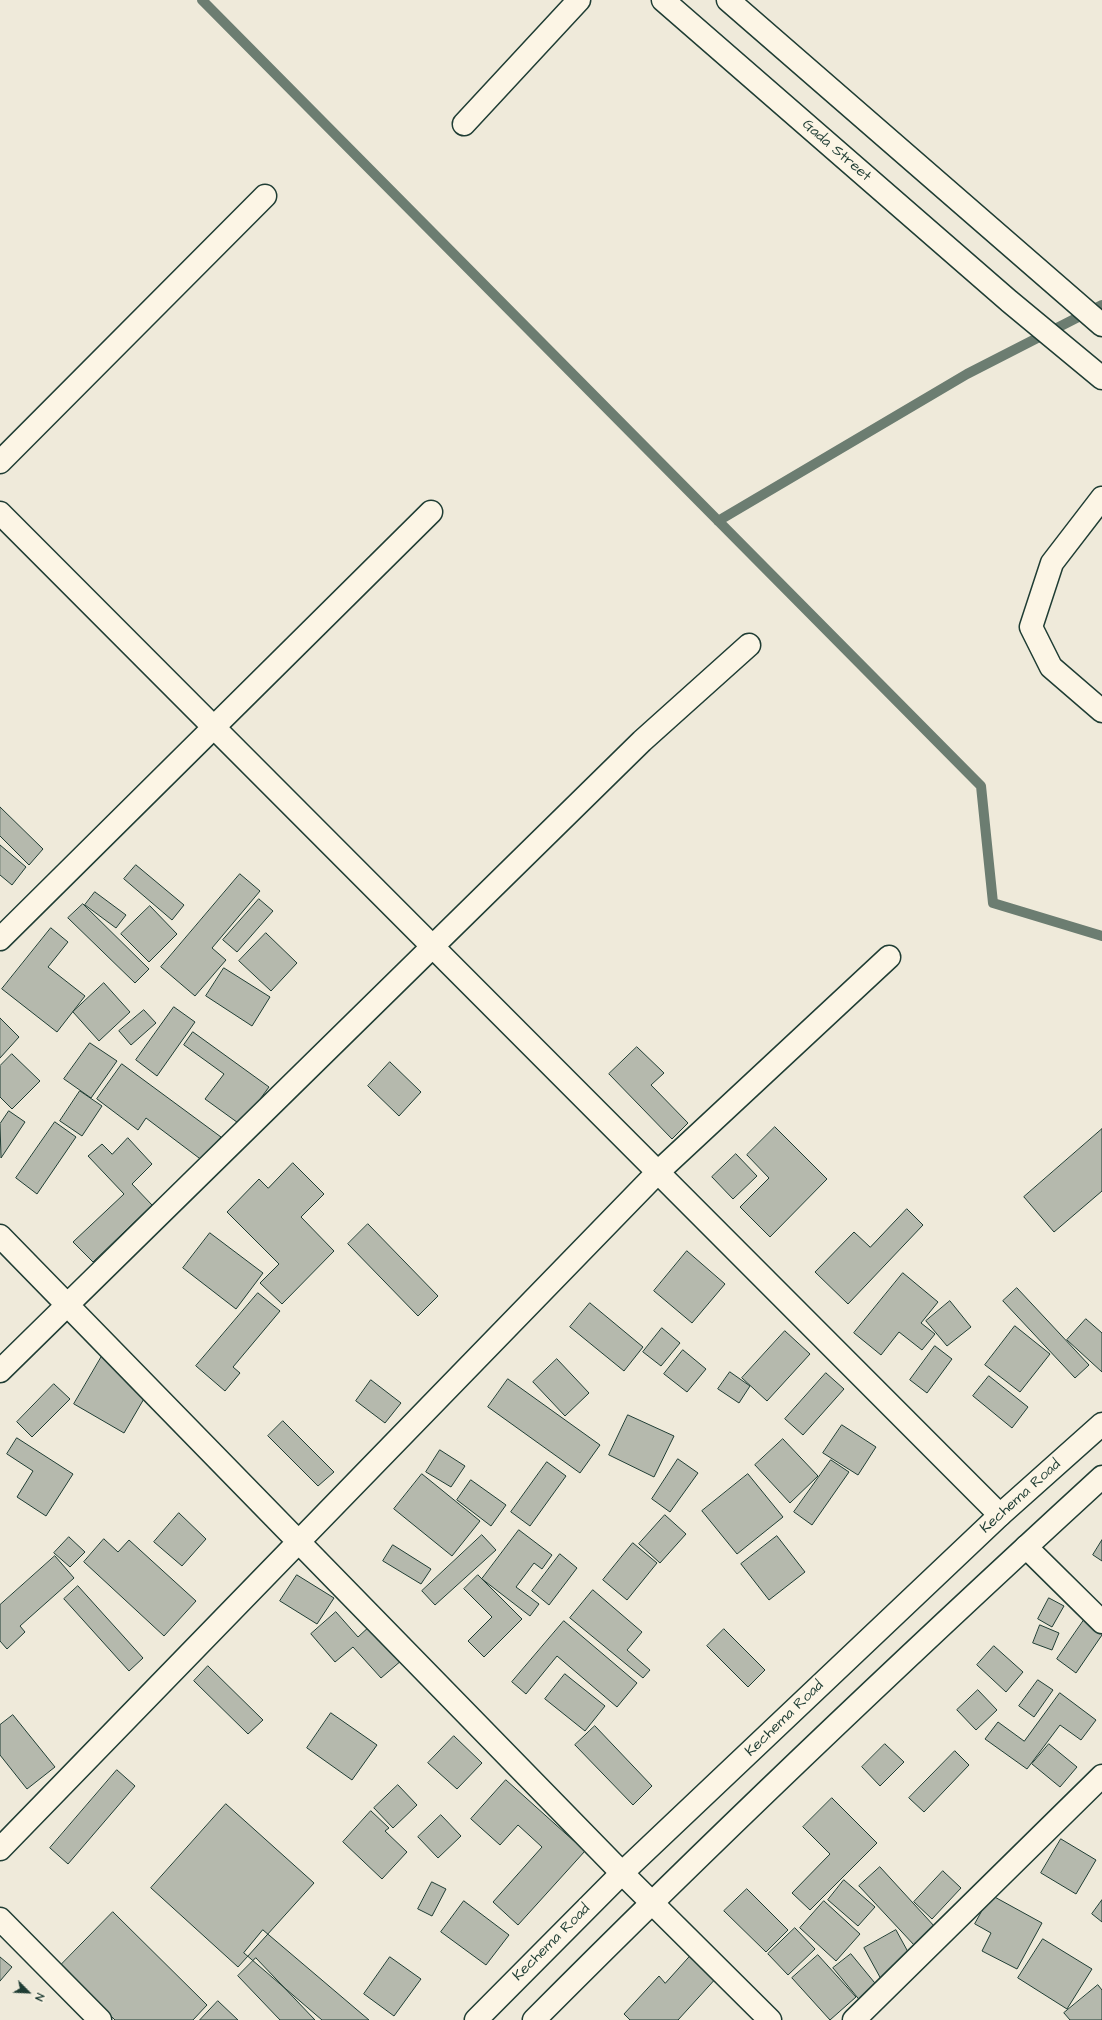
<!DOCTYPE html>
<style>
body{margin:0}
#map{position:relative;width:1102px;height:2020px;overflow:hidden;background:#efeada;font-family:"Architects Daughter",sans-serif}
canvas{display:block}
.north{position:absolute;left:8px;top:1972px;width:40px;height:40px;-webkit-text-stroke:3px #fcf5e5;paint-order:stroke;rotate:114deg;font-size:11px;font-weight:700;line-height:16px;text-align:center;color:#1f3d34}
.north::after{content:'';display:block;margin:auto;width:14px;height:18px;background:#1f3d34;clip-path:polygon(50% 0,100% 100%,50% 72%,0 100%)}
</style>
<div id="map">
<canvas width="1102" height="2020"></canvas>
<div class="north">N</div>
</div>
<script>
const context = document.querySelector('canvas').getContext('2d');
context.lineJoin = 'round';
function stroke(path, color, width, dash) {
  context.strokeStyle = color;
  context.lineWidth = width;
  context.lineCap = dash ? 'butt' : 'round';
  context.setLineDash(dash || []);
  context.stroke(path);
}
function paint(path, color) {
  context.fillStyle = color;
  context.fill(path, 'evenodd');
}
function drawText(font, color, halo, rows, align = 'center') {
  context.font = font + ' "Architects Daughter",sans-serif';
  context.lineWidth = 4;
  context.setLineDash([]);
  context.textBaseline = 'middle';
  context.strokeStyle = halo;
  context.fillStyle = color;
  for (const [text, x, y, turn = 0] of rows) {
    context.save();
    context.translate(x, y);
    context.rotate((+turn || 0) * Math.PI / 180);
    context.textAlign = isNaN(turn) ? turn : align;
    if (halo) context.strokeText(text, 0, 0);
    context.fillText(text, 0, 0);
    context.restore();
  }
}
const stream = new Path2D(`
 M202 0 981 786 993 903 1102 936
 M718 521 967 374 1102 305`);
const building = new Path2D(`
 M0 807 43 849 29 865 0 836Z
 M0 845 26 867 12 885 0 875Z
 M136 865 184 905 172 920 124 879Z
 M240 874 260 891 212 948 226 960 195 996 161 967Z
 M95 892 126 915 116 928 85 905Z
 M259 899 273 911 237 952 223 940Z
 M83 904 149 969 135 983 68 918Z
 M150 906 177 934 149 962 121 934Z
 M51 928 68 942 48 967 85 996 57 1032 2 989Z
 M266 933 297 963 271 991 239 961Z
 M224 968 270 997 252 1026 206 996Z
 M104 983 130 1012 99 1041 73 1012Z
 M174 1007 195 1022 157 1076 136 1060Z
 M144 1010 156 1023 131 1045 119 1031Z
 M0 1018 19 1037 0 1058Z
 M193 1032 269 1087 241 1125 205 1099 224 1074 184 1045Z
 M90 1043 117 1061 91 1098 64 1079Z
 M637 1047 664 1073 651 1085 688 1123 672 1139 609 1074Z
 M12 1054 40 1081 12 1109 0 1097V1066Z
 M390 1062 421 1092 399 1116 368 1086Z
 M122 1064 221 1137 203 1161 146 1118 138 1130 97 1099Z
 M80 1091 102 1106 82 1136 60 1121Z
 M9 1111 25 1122 1 1158 0 1124Z
 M55 1122 76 1137 37 1194 16 1178Z
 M775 1127 827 1179 770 1237 740 1207 769 1178 747 1155Z
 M1102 1129V1191L1054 1232 1024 1197Z
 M128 1138 152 1164 132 1184 152 1205 93 1262 73 1242 124 1194 88 1156 102 1144 112 1154Z
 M736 1154 757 1176 733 1199 712 1177Z
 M293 1163 324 1194 301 1217 334 1251 282 1304 260 1283 279 1264 227 1212 259 1179 268 1188Z
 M907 1209 923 1225 848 1304 815 1272 854 1232 870 1247Z
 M368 1224 438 1296 418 1316 348 1244Z
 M210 1233 263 1273 236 1309 183 1268Z
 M687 1251 725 1284 692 1323 654 1291Z
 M903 1273 938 1302 921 1323 935 1334 922 1350 899 1332 881 1355 854 1333Z
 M1017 1288 1089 1365 1075 1378 1003 1301Z
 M258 1293 280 1311 233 1367 240 1373 225 1391 196 1366Z
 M950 1301 971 1327 947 1346 926 1321Z
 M590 1303 643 1347 624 1371 570 1327Z
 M1086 1319 1102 1333V1372L1067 1340Z
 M1015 1326 1050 1354 1020 1392 985 1365Z
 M662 1328 680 1343 661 1366 643 1352Z
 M785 1331 810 1354 767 1401 742 1378Z
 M935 1346 952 1359 927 1393 910 1380Z
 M683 1350 706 1369 687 1392 664 1374Z
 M102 1356 152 1385 124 1433 74 1404Z
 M557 1359 589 1393 565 1416 533 1382Z
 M730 1372 750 1386 739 1403 718 1389Z
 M826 1373 844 1389 803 1435 785 1419Z
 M989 1376 1028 1407 1012 1428 973 1396Z
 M508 1379 600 1445 580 1473 488 1407Z
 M371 1380 401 1403 385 1423 356 1401Z
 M54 1384 70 1399 32 1437 17 1422Z
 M628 1415 674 1436 654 1477 609 1455Z
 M283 1421 334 1472 318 1486 268 1436Z
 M842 1425 876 1447 858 1475 823 1453Z
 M17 1438 73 1474 46 1516 17 1497 33 1471 7 1454Z
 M783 1439 818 1476 790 1503 755 1465Z
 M440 1450 465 1466 451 1487 426 1472Z
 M678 1459 698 1473 670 1512 652 1499Z
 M831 1460 849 1472 812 1525 794 1512Z
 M547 1462 566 1476 530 1526 511 1512Z
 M422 1474 480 1521 452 1556 394 1509Z
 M748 1474 783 1517 737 1554 702 1511Z
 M471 1480 506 1505 491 1526 457 1500Z
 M179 1513 206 1539 182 1566 154 1542Z
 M665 1515 686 1534 660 1563 639 1544Z
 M519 1530 552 1555 542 1569 534 1563 516 1587 539 1604 530 1616 482 1579Z
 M482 1535 496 1550 435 1605 422 1591Z
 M777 1536 805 1572 769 1600 741 1564Z
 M69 1537 85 1552 70 1567 54 1553Z
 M104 1539 118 1552 129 1540 196 1601 164 1636 84 1562Z
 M1102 1540V1561L1093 1555Z
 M633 1543 657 1563 627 1600 603 1580Z
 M393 1545 431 1569 421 1584 383 1561Z
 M560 1554 577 1568 549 1605 532 1591Z
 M55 1556 74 1578 20 1626 25 1632 7 1649 0 1641V1605Z
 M297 1575 334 1598 317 1624 280 1601Z
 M478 1575 522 1619 484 1657 468 1641 492 1617 464 1589Z
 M78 1586 143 1658 129 1671 64 1599Z
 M593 1590 642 1632 627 1650 650 1670 643 1678 570 1618Z
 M1049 1598 1064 1606 1052 1627 1038 1619Z
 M336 1612 358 1637 371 1625 402 1660 381 1678 353 1647 335 1662 311 1634Z
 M1084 1620 1102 1633V1635L1076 1673 1057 1659Z
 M564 1621 637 1683 617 1707 557 1656 526 1694 512 1682Z
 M1040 1625 1059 1633 1052 1650 1033 1643Z
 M724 1629 765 1670 748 1687 707 1646Z
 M994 1646 1023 1672 1006 1692 977 1665Z
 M208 1666 263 1720 248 1734 194 1681Z
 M565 1674 605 1706 585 1731 545 1699Z
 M1038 1680 1053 1690 1034 1717 1019 1706Z
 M978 1690 997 1710 976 1730 957 1710Z
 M1060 1693 1096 1720 1081 1740 1060 1725 1027 1769 985 1739 998 1722 1024 1741Z
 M331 1713 377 1745 352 1780 307 1748Z
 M13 1715 55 1767 27 1789 0 1755V1725Z
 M595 1726 652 1786 633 1805 575 1745Z
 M454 1736 482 1763 457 1789 428 1763Z
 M885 1744 904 1762 880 1786 862 1767Z
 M1049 1744 1077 1767 1060 1787 1032 1764Z
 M955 1751 969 1765 924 1812 909 1798Z
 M117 1770 135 1786 68 1864 50 1848Z
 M506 1780 585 1851 518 1925 493 1902 542 1847 518 1825 500 1845 471 1819Z
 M398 1785 417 1805 393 1828 374 1808Z
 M832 1798 877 1843 810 1910 792 1893 830 1854 803 1827Z
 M226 1804 314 1883 238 1967 151 1888Z
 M371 1811 389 1828 385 1831 407 1852 382 1879 343 1842Z
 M441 1815 461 1836 438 1858 418 1837Z
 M1061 1839 1096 1860 1076 1894 1041 1873Z
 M880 1867 935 1927 915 1946 859 1886Z
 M943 1871 961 1888 932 1919 914 1902Z
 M844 1880 875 1907 858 1926 828 1900Z
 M432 1882 446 1889 432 1916 418 1909Z
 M747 1889 788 1930 766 1952 724 1911Z
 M991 1895 1042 1923 1017 1969 982 1951 991 1933 975 1924Z
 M1102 1900V1922L1092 1914Z
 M464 1901 509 1935 486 1965 441 1932Z
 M824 1901 860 1934 836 1961 800 1928Z
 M113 1912 207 2005 193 2020H115L60 1966Z
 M795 1928 815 1949 788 1975 768 1954Z
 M263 1930 369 2020H322L244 1953Z
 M896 1930 913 1961 881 1979 864 1948Z
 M1043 1939 1092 1969 1067 2009 1018 1978Z
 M693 1953 718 1976 678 2020H630L624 2014 659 1976 665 1983Z
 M851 1954 879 1988 862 2003 833 1968Z
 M818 1955 856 1997 830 2020 792 1978Z
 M0 1957 12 1967 0 1981Z
 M390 1957 421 1979 394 2016 364 1994Z
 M256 1958 315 2020H280L238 1976Z
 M1098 1985 1102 1990V2020H1070L1064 2013Z
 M218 2001 238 2020H200Z`);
const street = new Path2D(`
 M464 124 579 0
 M0 462 265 196
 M1102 498 1052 563 1031 627 1051 667 1102 711
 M0 513 1000 1515
 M0 939 431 512
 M0 1236 622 1873 770 2020
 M0 1371 642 741 749 645
 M1026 1547 1102 1622
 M0 1849 658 1172 889 957
 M0 1919 100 2020
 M854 2020 1102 1776`);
const secondary = new Path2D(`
 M663 0 1009 301 1102 378
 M728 0 1102 325
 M476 2020 622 1873 1000 1515 1102 1424
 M534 2020C719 1834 909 1654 1102 1477`);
const streetNames = [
 ["Gada Street",836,151,41],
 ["Kechema Road",1021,1497,-42],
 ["Kechema Road",785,1719,-44],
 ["Kechema Road",552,1943,-45]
];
stroke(stream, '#6c7d71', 10);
paint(building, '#b5b9ad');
stroke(building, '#1f3d34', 1);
stroke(street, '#1f3d34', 25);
stroke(secondary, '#1f3d34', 25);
stroke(street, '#fcf5e5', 22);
stroke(secondary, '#fcf5e5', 22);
drawText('15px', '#1f3d34', '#fcf5e5', streetNames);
</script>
